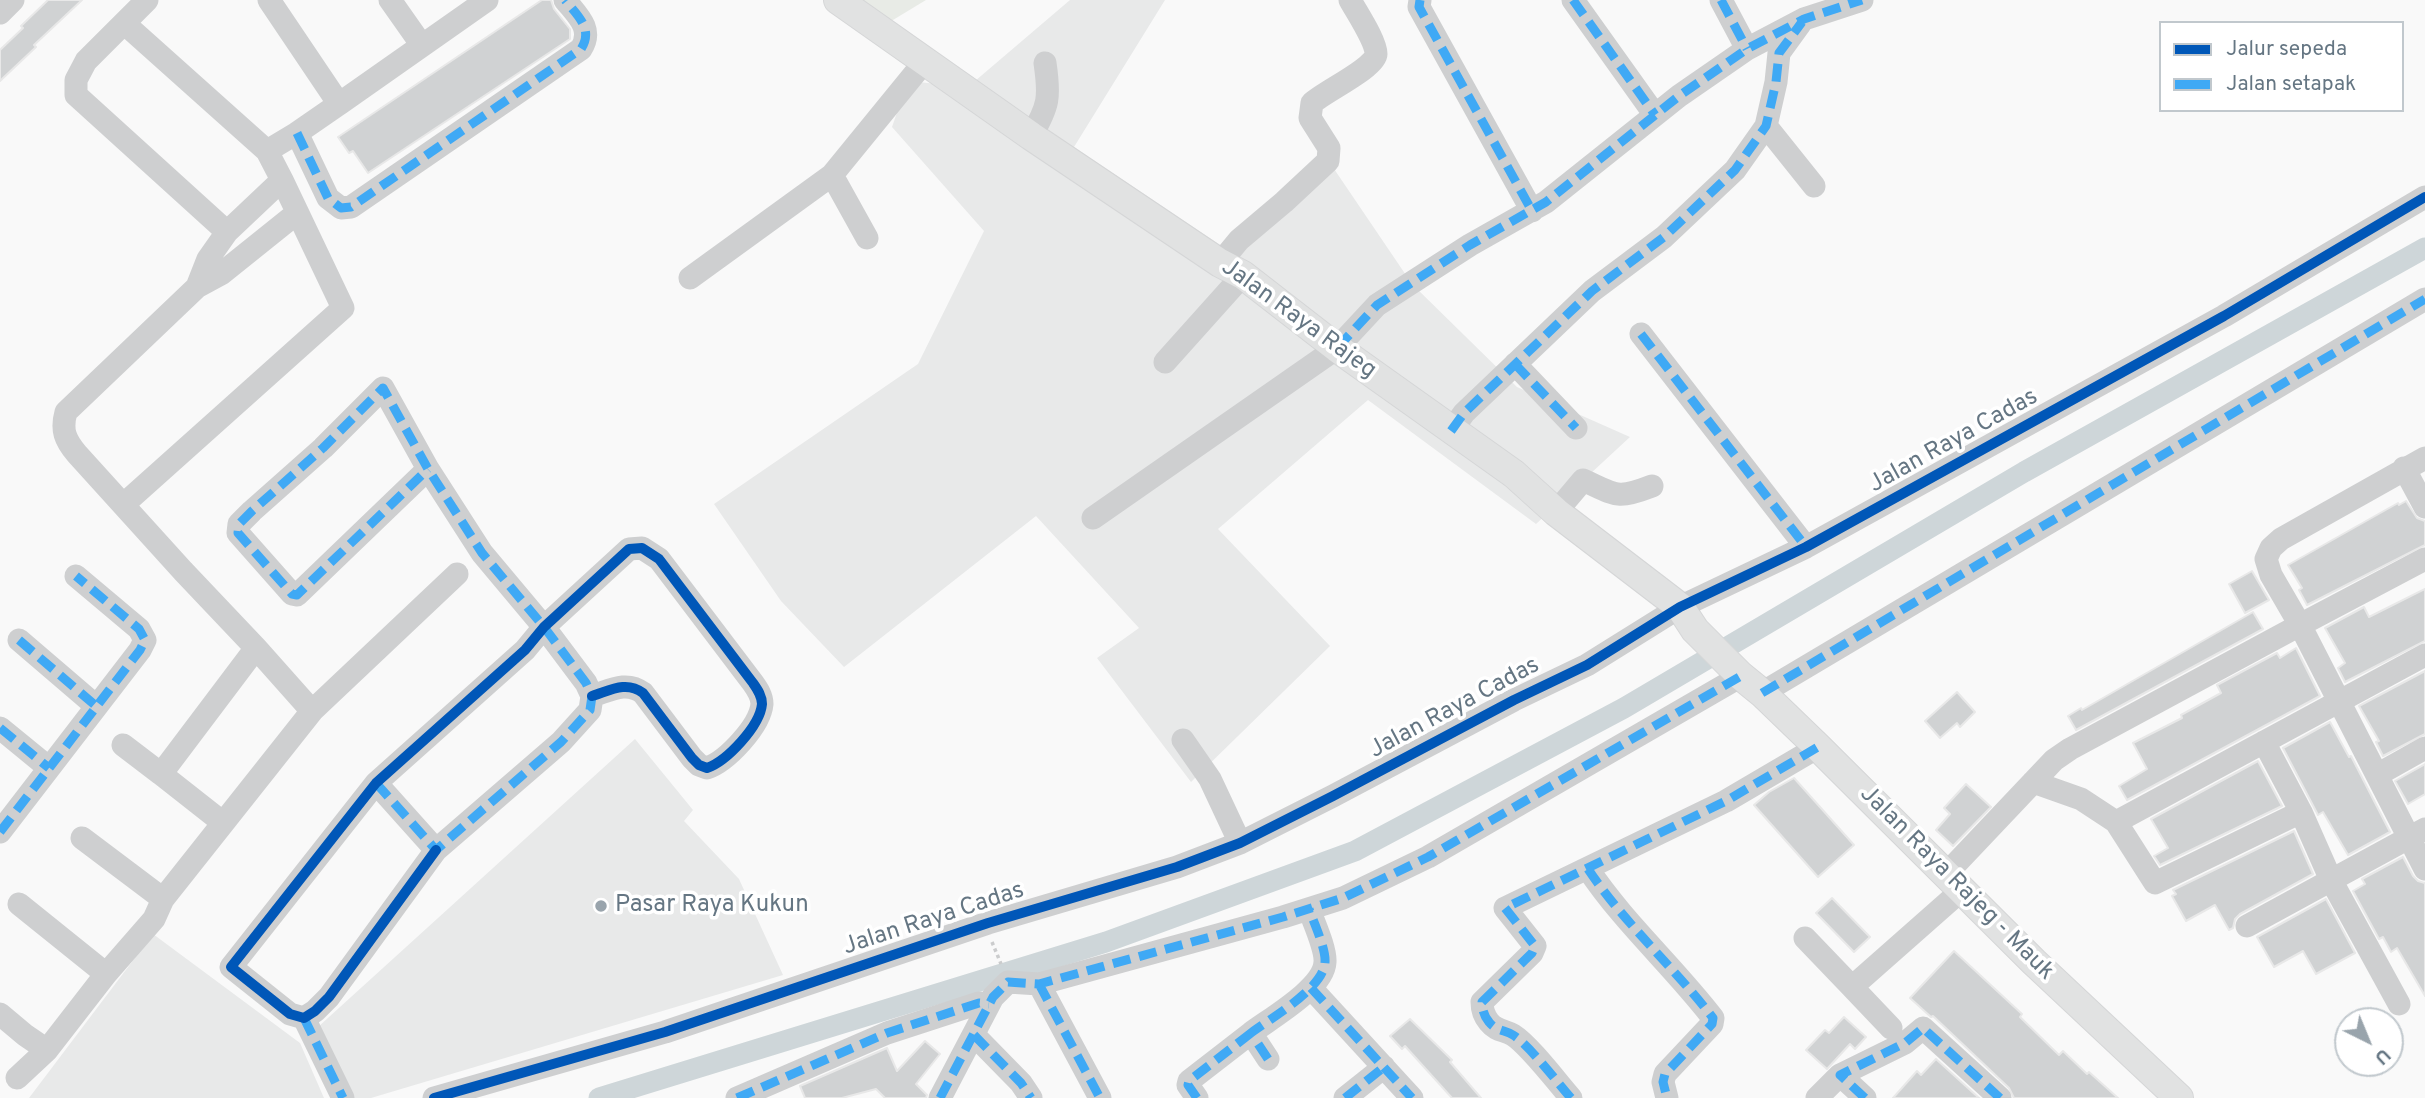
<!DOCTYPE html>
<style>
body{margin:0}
#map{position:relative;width:2425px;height:1098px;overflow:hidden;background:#f9f9f9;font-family:Overpass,sans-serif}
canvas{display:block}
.legend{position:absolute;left:2159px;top:21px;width:245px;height:91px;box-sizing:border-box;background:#fff;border:2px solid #c1c8cd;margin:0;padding:9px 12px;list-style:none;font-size:21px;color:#657683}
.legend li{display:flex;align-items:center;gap:14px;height:35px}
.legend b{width:35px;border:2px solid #c1c8cd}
.north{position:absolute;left:2334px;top:1007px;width:70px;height:70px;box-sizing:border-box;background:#fff;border:2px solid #c1c8cd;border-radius:50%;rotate:137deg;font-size:19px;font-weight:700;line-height:28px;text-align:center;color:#657683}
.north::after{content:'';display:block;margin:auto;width:24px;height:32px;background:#99a4ac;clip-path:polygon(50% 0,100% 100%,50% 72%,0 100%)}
</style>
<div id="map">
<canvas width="2425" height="1098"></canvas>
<ul class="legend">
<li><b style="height:9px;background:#0057b8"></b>Jalur sepeda</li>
<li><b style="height:9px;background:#3fa9f5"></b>Jalan setapak</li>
</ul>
<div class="north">U</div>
</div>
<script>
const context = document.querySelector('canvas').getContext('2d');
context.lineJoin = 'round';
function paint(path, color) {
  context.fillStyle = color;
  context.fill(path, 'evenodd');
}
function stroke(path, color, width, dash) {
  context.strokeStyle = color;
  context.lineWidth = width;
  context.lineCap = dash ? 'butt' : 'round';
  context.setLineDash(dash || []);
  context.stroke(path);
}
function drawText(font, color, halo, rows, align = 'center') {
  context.font = font + ' Overpass,sans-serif';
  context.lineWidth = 7;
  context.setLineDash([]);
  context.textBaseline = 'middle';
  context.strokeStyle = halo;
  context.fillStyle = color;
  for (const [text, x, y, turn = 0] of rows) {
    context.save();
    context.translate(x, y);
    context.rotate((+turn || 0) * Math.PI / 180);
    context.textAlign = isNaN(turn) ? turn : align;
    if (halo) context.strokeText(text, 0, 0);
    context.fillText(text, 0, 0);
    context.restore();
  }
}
const built = new Path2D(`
 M1070 0H1165L1074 147 1232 253 1328 160 1412 284 1517 387 1630 437 1536 524 1368 400 1218 529 1330 646 1191 782 1097 658 1139 628 1036 516 844 667 781 601 714 504 918 364 984 231 892 127 908 81 968 87Z
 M635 739 693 810 684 821 739 879 783 975 371 1098H347L318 1027Z
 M153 934 300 1043 324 1098H29Z`);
const green = new Path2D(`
 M857 0H926L888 23Z`);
const canal = new Path2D(`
 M599 1098 1106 942 1355 851 1624 708 2024 472 2425 248`);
const building = new Path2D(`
 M48 0H82L34 45 36 47 0 81V50L23 28 21 26Z
 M542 0H551L554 9 570 29V39L368 173 353 151 349 153 338 137Z
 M2406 501 2417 518 2425 521V545L2307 605 2299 590 2302 588 2288 565 2398 503 2399 505Z
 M2252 571 2269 600 2245 613 2229 584Z
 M2425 589V641L2345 682 2338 668 2345 663 2325 628 2364 607 2369 617Z
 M2253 612 2263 629 2076 730 2068 716 2081 708 2082 710Z
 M2296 648 2320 696 2127 800 2119 786 2147 769 2133 743 2182 718 2181 715 2221 693 2217 685 2277 653 2280 658Z
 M2425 671V734L2383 756 2376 742 2379 741 2359 706Z
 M1957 692 1975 712 1960 727 1957 723 1940 738 1925 721Z
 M2330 722 2349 757 2351 756 2390 832 2348 855 2323 812 2318 815 2283 748Z
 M2258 761 2282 806 2160 865 2154 856 2168 848 2151 819Z
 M2425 764V794L2408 804 2395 781Z
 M1794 778 1854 845 1818 877 1754 805 1769 792Z
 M1966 784 1991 807 1953 846 1936 830 1950 814 1944 808Z
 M2294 831 2313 874 2240 914 2235 919 2233 928 2229 930 2215 905 2186 921 2172 896 2176 894 2173 890Z
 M2403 857 2413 876 2418 881 2425 883V996L2397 948 2391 952 2383 937 2379 939 2353 891 2365 884 2362 879Z
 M1832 898 1870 937 1854 952 1816 913Z
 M2326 899 2355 953 2316 974 2303 951 2274 967 2257 937Z
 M1954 951 2022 1014 2020 1017 2059 1055 2063 1051 2087 1074 2089 1072 2118 1098H2014L2009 1088 1933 1016 1931 1017 1910 998Z
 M1844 1017 1866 1037 1855 1049 1850 1044 1827 1069 1806 1050 1825 1030 1829 1033Z
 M1410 1019 1452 1060 1450 1062 1481 1098H1452L1405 1046 1402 1049 1390 1036Z
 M925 1041 940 1054 916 1084 927 1095 926 1098H885L876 1089 842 1098H805L800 1086 887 1048 897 1071Z
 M1936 1059 1979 1098H1893L1917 1071 1921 1075Z`);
const path = new Path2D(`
 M992 942 1001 964`);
const minor = new Path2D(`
 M147 0 86 61 76 80V95L227 232
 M269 0 339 104 487 0
 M390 0 421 44
 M1420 0 1419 7 1532 211
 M1573 0 1655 115
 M1721 0 1747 49
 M0 13 13 0
 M125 24 267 151
 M1766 126 1814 186
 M297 133 328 198 341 208 351 207 581 49C594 29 577 15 565 0
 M1031 136C1049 106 1050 97 1045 63
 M832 175 867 238
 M1220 263 1239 240 1284 202 1328 161 1329 148 1310 118 1312 103C1324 92 1376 67 1376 54 1376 41 1357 13 1350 0
 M690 278 832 175 925 61
 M197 287 208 259 227 232 282 180 267 151 297 133 339 104
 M1641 334 1806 547
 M1165 362 1243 275
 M1515 364 1576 428
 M1451 431 1464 413 1592 291 1664 237 1735 170 1766 126 1776 82 1779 53 1800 24
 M2425 458 2281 539 2271 548 2266 559 2271 575 2300 625 2425 559
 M2404 468 2425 507
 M124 504 343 308 282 180
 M1556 512 1583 480C1616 495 1616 500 1652 486
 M1093 518 1337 348 1377 305 1394 294 1470 245 1546 202 1679 96 1747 49 1804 19 1862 0
 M19 640 96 706
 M256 648 312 711
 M1762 693 2425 299
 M0 728 49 768
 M1183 740 1210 779 1240 843
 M2264 742 2301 812 2331 880 2399 1004
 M123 745 161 774
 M2377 775 2425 748
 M2033 782 2081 799 2116 822 2425 655
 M376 783 436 850 561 742 590 710 592 696 586 683 544 627 482 553 428 469 383 388 323 448 252 511 239 524 238 533 292 594 297 595 428 469
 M222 822 161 774 256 648 183 571 77 454C65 440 61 430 66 412L197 287 221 274 297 213
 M2116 822 2155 883 2301 812
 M0 832 140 650 145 640 139 629 76 576
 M82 838 163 899
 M436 850 329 997 315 1011 304 1018 290 1014 231 967 376 783 525 650 544 627 629 549 642 548 659 559 753 683C758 690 762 696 762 704 760 726 727 761 707 768L699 765 692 758 643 693C626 680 609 691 592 696
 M1588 869C1624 923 1673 966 1713 1018L1712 1024 1665 1074 1663 1082 1667 1098
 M1947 873 2054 760 2070 749 2300 625 2425 869
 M19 904 106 974
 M2247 926 2425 829
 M1805 938 1852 987
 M1039 984 1100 1098
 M1311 988 1412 1098
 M0 1014 25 1035 47 1050 106 974 154 919 163 899 312 711 457 574
 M304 1018 343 1098
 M1891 1028 1852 987 1963 889
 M974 1035 1021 1083 1031 1098
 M1268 1059 1251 1033C1271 1018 1324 988 1325 962 1326 949 1314 923 1309 909
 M1840 1075 1865 1098
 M17 1078 47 1050
 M434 1098 665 1032 988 923 1177 867 1240 843 1333 796 1514 700 1587 665 1680 607 1806 547 2224 316 2425 197
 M737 1098 887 1033 979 1003 989 1004
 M940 1098 993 997 1008 982 1039 984 1283 917 1343 898 1428 857 1741 676
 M1197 1098 1188 1085 1189 1081 1251 1033
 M1345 1098 1384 1067
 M1571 1098C1557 1082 1529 1045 1513 1035 1505 1030 1496 1031 1489 1022 1484 1016 1482 1009 1482 1002L1532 953 1535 946 1505 908 1726 801 1818 747
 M1817 1098 1840 1075 1905 1043 1923 1028 2000 1098`);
const major = new Path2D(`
 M838 0 1031 136 1220 263 1243 275 1337 348 1514 474 1556 512 1680 607 1695 630 1741 676 1762 693 1818 747 2034 962 2179 1098`);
const quiet = new Path2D(`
 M1420 0 1419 7 1532 211
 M1573 0 1655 115
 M1721 0 1747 49
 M297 133 328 198 341 208 351 207 581 49C594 29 577 15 565 0
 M1641 334 1806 547
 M1337 348 1377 305 1470 245 1546 202 1679 96 1747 49 1804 19 1862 0
 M1515 364 1576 428
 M1451 431 1464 413 1592 291 1664 237 1735 170 1766 126 1776 82 1779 53 1802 22
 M19 640 96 706
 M1762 693 2425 299
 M0 728 49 768
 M376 783 436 850 561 742 590 710 592 696 586 683 544 627 482 553 428 469 383 388 323 448 252 511 239 524 238 533 292 594 297 595 428 469
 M0 832 140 650 145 640 139 629 76 576
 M1588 869C1624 923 1673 966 1713 1018L1712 1024 1665 1074 1663 1082 1667 1098
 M1039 984 1100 1098
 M1311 988 1412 1098
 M304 1018 343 1098
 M974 1035 1021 1083 1031 1098
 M1268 1059 1251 1033C1271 1018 1324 988 1325 962 1326 949 1314 923 1309 909
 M737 1098 887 1033 979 1003 989 1004
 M940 1098 993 997 1008 982 1039 984 1283 917 1343 898 1428 857 1741 676
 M1197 1098 1188 1085 1189 1081 1251 1033
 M1345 1098 1384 1067
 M1571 1098C1557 1082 1529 1045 1513 1035 1505 1030 1496 1031 1489 1022 1484 1016 1482 1009 1482 1002L1532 953 1535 946 1505 908 1726 801 1818 747
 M1865 1098 1840 1075 1905 1043 1923 1028 2000 1098`);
const cycleway = new Path2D(`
 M436 850 329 997 315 1011 304 1018 290 1014 231 967 376 783 525 650 544 627 629 549 642 548 659 559 753 683C758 690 762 696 762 704 760 726 727 761 707 768L699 765 692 758 643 693C626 680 609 691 592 696
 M434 1098 665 1032 988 923 1177 867 1240 843 1333 796 1514 700 1587 665 1680 607 1806 547 2224 316 2425 197`);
const markers = [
 [601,906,7,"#99a4ac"]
];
const streetNames = [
 ["Jalan Raya Rajeg",1298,320,36],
 ["Jalan Raya Cadas",1954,442,-29],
 ["Jalan Raya Cadas",1455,709,-28],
 ["Jalan Raya Rajeg - Mauk",1956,884,45],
 ["Jalan Raya Cadas",934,920,-18]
];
const poiNames = [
 ["Pasar Raya Kukun",615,906]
];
paint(built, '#e8e9e9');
paint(green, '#e8ebe6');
stroke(canal, '#ced6d9', 21);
paint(building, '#d0d2d3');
stroke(building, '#e8e8e8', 2);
stroke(major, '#d5d6d7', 30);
stroke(path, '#cbcccd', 3.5, [3.5, 3.5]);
stroke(minor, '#cecfd0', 23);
stroke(major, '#e1e2e2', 28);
stroke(quiet, '#3fa9f5', 9, [18, 9]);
stroke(cycleway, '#0057b8', 10);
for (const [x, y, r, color] of markers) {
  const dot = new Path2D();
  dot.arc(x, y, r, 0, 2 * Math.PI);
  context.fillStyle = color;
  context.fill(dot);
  stroke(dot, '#fff', 2.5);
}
drawText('24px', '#657683', '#fff', streetNames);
drawText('24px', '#657683', '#fff', poiNames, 'left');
</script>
